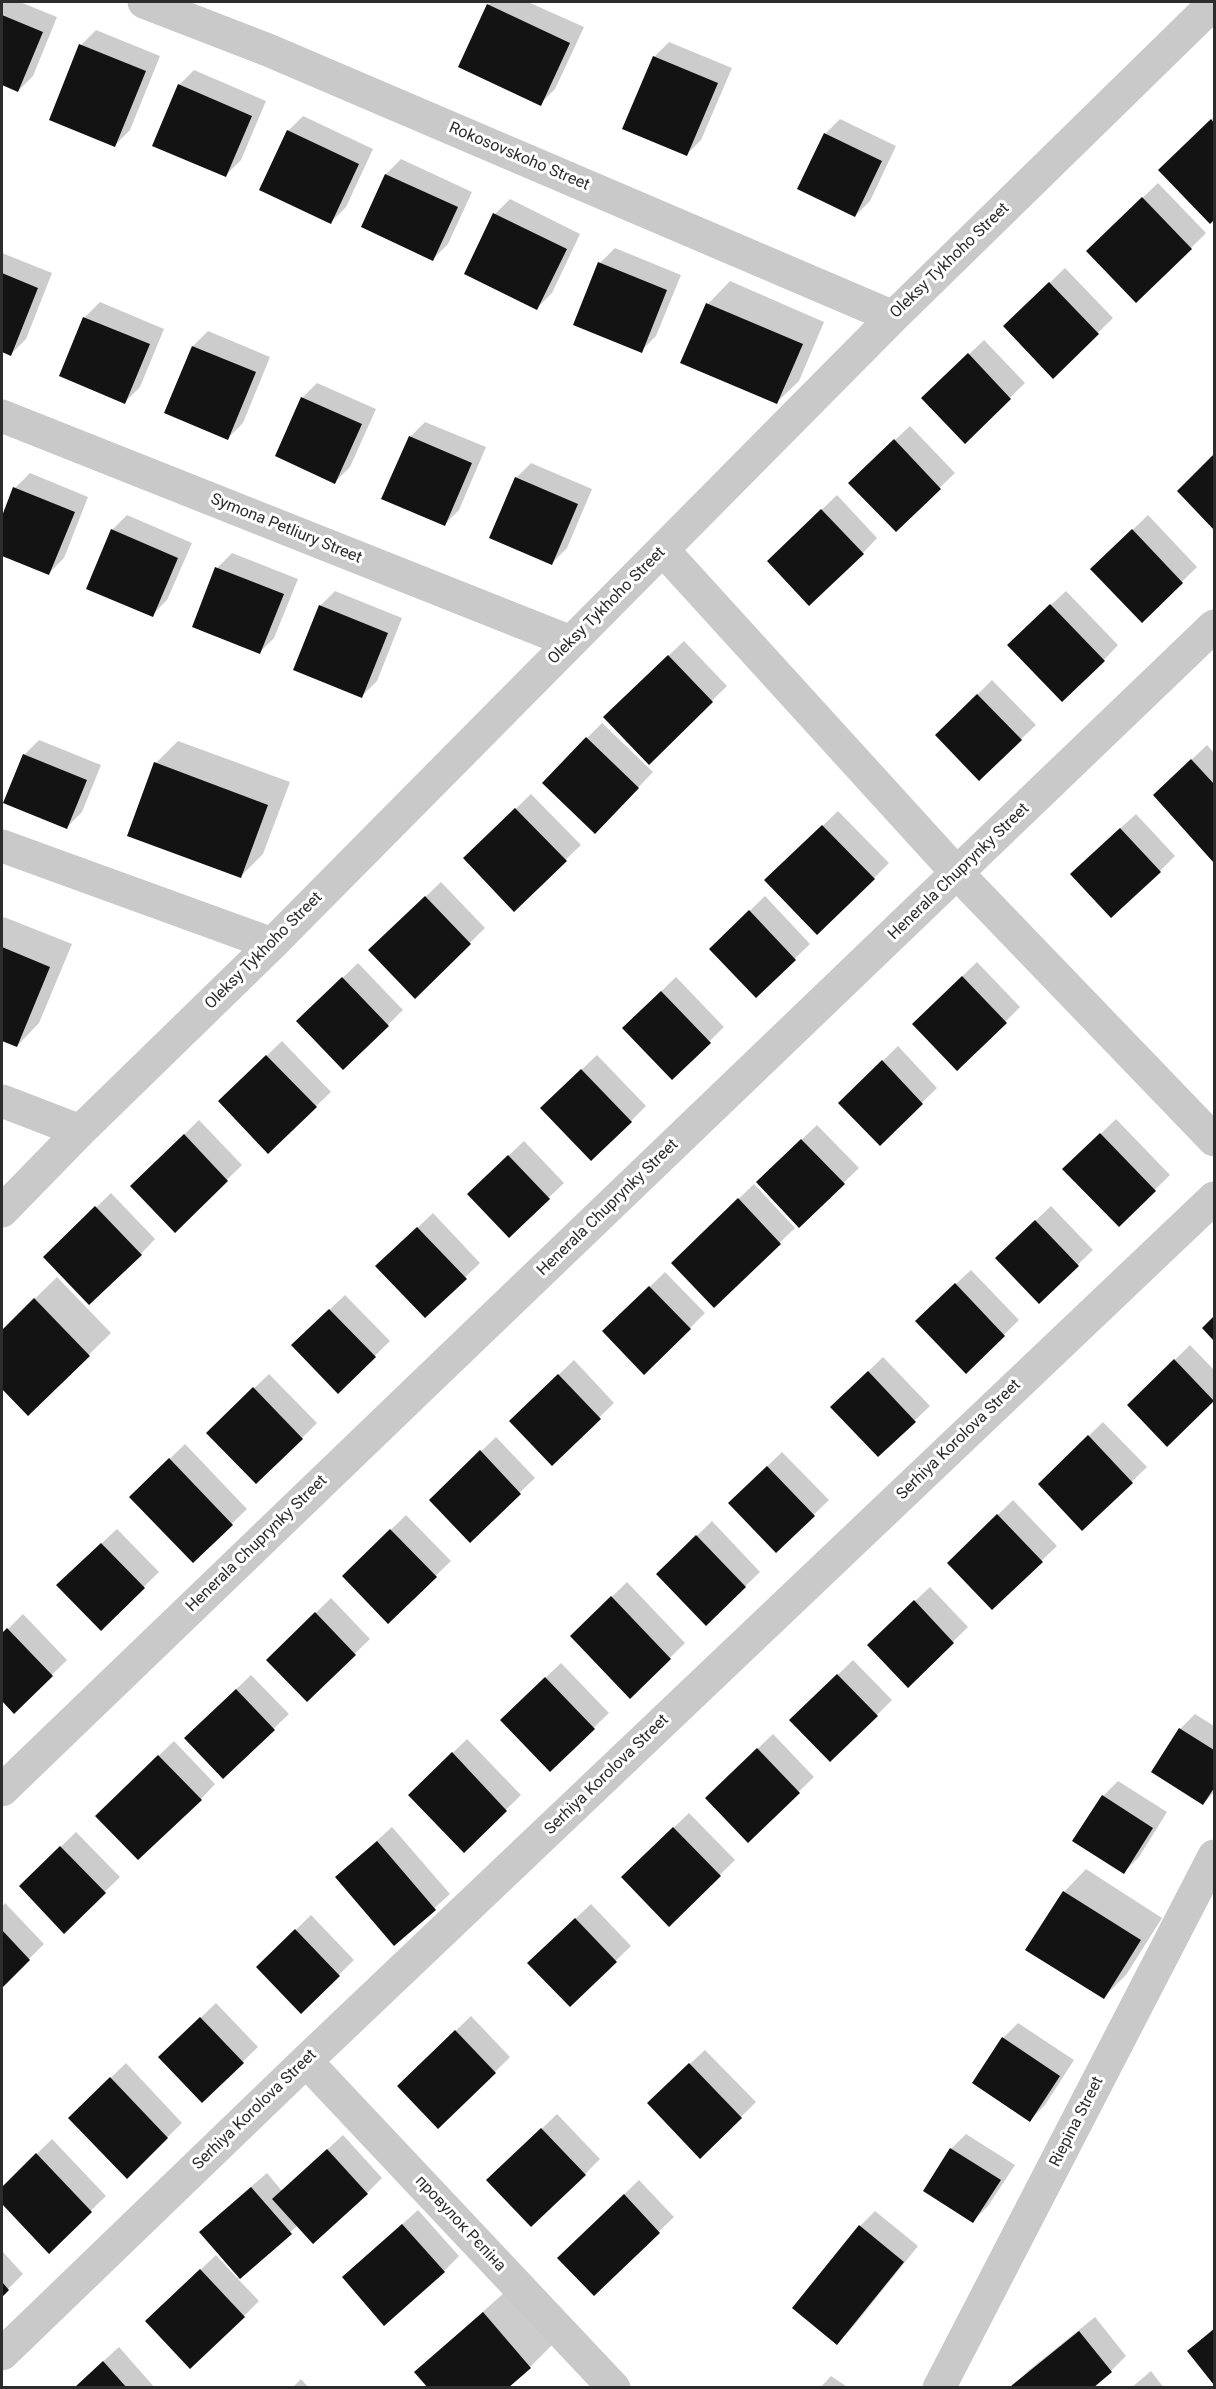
<!DOCTYPE html>
<meta charset="utf-8">
<style>
body{margin:0}
#map{position:relative;width:1216px;height:2389px;overflow:hidden;background:#fff;font-family:Roboto,sans-serif}
canvas{display:block}
.frame{position:absolute;inset:0;border:3px solid #2c2c2c;pointer-events:none}
</style>
<div id="map">
<canvas width="1216" height="2389"></canvas>
<div class="frame"></div>
</div>
<script>
const context = document.querySelector('canvas').getContext('2d');
context.lineJoin = 'round';
function paint(path, color) {
  context.fillStyle = color;
  context.fill(path, 'evenodd');
}
function stroke(path, color, width, dash) {
  context.strokeStyle = color;
  context.lineWidth = width;
  context.lineCap = dash ? 'butt' : 'round';
  context.setLineDash(dash || []);
  context.stroke(path);
}
function drawText(font, color, halo, rows, align = 'center') {
  context.font = font + ' Roboto,sans-serif';
  context.lineWidth = 6;
  context.setLineDash([]);
  context.textBaseline = 'middle';
  context.strokeStyle = halo;
  context.fillStyle = color;
  for (const [text, x, y, turn = 0] of rows) {
    context.save();
    context.translate(x, y);
    context.rotate((+turn || 0) * Math.PI / 180);
    context.textAlign = isNaN(turn) ? turn : align;
    if (halo) context.strokeText(text, 0, 0);
    context.fillText(text, 0, 0);
    context.restore();
  }
}
const shadow = new Path2D(`
 M2 2H20L57 17 33 76 18 91 2 83Z
 M492 2H528L584 27 555 89 540 104 488 5Z
 M96 30 160 56 130 130 115 145 81 45Z
 M669 42 732 68 701 140 686 155 654 57Z
 M194 70 266 101 241 160 226 175 179 85Z
 M303 116 373 149 346 207 331 222 288 131Z
 M1214 117V217L1210 222 1160 170Z
 M840 119 896 146 870 201 855 216 825 134Z
 M401 159 472 192 448 244 433 259 363 227 386 174Z
 M1158 183 1206 233 1191 248 1103 236Z
 M510 199 580 234 552 293 537 308 495 214Z
 M615 248 681 275 656 336 641 351 600 263Z
 M2 253 52 273 26 339 11 354 2 351Z
 M1065 268 1113 318 1053 377 1005 326Z
 M730 281 824 322 799 381 776 403 682 362 708 304Z
 M100 302 164 329 140 387 125 402 61 376 85 317Z
 M208 331 270 357 243 423 228 438 193 346Z
 M984 340 1025 383 965 442 938 384Z
 M317 383 376 409 350 467 335 482 302 398Z
 M425 422 486 447 459 510 444 525 410 437Z
 M910 426 955 473 896 530 865 468Z
 M1214 456V528L1179 491Z
 M531 463 592 489 567 548 552 563 516 478Z
 M30 473 88 497 64 558 49 573 2 554V520L15 488Z
 M837 495 877 538 863 553 784 546Z
 M127 515 192 543 167 600 152 615 112 530Z
 M1148 515 1197 567 1142 621 1092 569Z
 M232 553 298 579 274 638 259 653 193 626 217 568Z
 M335 591 402 618 377 681 362 696 320 606Z
 M1066 591 1118 645 1104 660 1024 630Z
 M684 641 727 686 649 762 620 702Z
 M992 680 1036 725 1021 739 937 735Z
 M602 723 653 772 610 817 587 738Z
 M39 740 101 765 82 812 67 827 24 755Z
 M178 741 290 782 263 854 241 876 156 763Z
 M1207 745 1214 753V860L1155 795Z
 M531 794 581 845 514 909 465 858Z
 M838 811 889 863 874 878 781 866Z
 M1136 814 1175 856 1160 871 1087 859Z
 M441 882 485 928 415 997 370 950Z
 M765 896 810 944 756 996 711 949Z
 M4 917 72 944 39 1023 17 1046 2 1039V919Z
 M977 962 1020 1007 1005 1022 929 1009Z
 M358 963 403 1010 344 1068 298 1021Z
 M676 977 724 1027 672 1078 639 1013Z
 M282 1041 331 1092 316 1106 220 1101Z
 M898 1046 937 1088 880 1144 840 1103Z
 M597 1055 646 1106 631 1121 557 1093Z
 M1116 1119 1170 1175 1119 1225 1065 1169Z
 M199 1120 242 1165 175 1231 147 1171Z
 M817 1125 859 1168 799 1226 772 1168Z
 M524 1141 564 1183 509 1236 484 1179Z
 M754 1184 795 1228 714 1306 688 1248Z
 M111 1193 155 1239 141 1254 45 1257Z
 M1051 1206 1093 1250 1039 1302 1012 1243Z
 M433 1213 480 1263 425 1316 392 1252Z
 M971 1270 1019 1320 966 1372 932 1306Z
 M665 1272 705 1313 690 1328 619 1317Z
 M57 1277 111 1333 28 1414 2 1386V1331Z
 M345 1295 390 1341 338 1392 308 1330Z
 M1190 1345 1214 1370V1399L1167 1445 1144 1390Z
 M883 1357 930 1406 878 1455 832 1407Z
 M574 1360 614 1403 552 1464 526 1406Z
 M269 1374 317 1423 302 1438 223 1418Z
 M1103 1422 1147 1467 1083 1529 1040 1484Z
 M496 1437 535 1478 470 1540 431 1500Z
 M185 1444 247 1509 193 1561 146 1482Z
 M782 1452 829 1500 776 1551 745 1488Z
 M1013 1500 1057 1546 992 1608 949 1563Z
 M406 1515 451 1561 388 1622 344 1576Z
 M712 1521 760 1572 706 1624 658 1574Z
 M117 1529 159 1572 101 1629 73 1570Z
 M627 1582 685 1643 630 1697 572 1636Z
 M930 1587 968 1627 908 1686 884 1630Z
 M331 1598 370 1639 307 1700 283 1645Z
 M23 1614 67 1660 14 1712 2 1699V1635Z
 M853 1660 892 1700 877 1715 792 1720Z
 M561 1663 609 1713 550 1770 517 1705Z
 M251 1675 289 1714 223 1777 201 1723Z
 M1195 1714 1214 1726V1792L1203 1804 1180 1729Z
 M773 1734 814 1777 748 1841 722 1783Z
 M467 1739 521 1795 464 1851 410 1795Z
 M174 1741 215 1784 201 1799 112 1801Z
 M1118 1781 1167 1812 1139 1857 1124 1872 1074 1840 1103 1796Z
 M689 1813 735 1860 669 1925 638 1862Z
 M392 1827 450 1894 395 1944 337 1877Z
 M76 1832 120 1877 64 1932 21 1886Z
 M1086 1869 1162 1918 1126 1975 1104 1997 1028 1949 1064 1892Z
 M5 1903 44 1944 2 1986V1907Z
 M591 1904 631 1946 570 2005 544 1948Z
 M311 1915 354 1960 301 2012 258 1967Z
 M216 2003 258 2047 202 2101 160 2057Z
 M471 2016 510 2057 495 2072 414 2071Z
 M1018 2023 1074 2060 1045 2105 1030 2120 1003 2038Z
 M705 2050 756 2102 741 2117 664 2088Z
 M126 2063 182 2123 127 2177 85 2103Z
 M557 2114 600 2159 585 2174 503 2166Z
 M966 2134 1015 2165 988 2206 973 2221 925 2190 951 2149Z
 M343 2135 382 2178 367 2193 298 2225 238 2279 259 2301 244 2316 162 2306 216 2255 237 2278 239 2276 216 2217 267 2173 282 2191Z
 M52 2139 106 2196 49 2251 2 2202V2188Z
 M639 2180 674 2217 594 2294 574 2243Z
 M418 2210 459 2256 444 2271 359 2263Z
 M875 2211 918 2246 852 2328 837 2343 860 2226Z
 M2 2251 23 2274 2 2295Z
 M506 2291 552 2345 530 2367 416 2372Z
 M1095 2317 1126 2356 1111 2371 1090 2388 1013 2386 1028 2371Z
 M1214 2328V2383L1189 2351Z
 M119 2347 155 2388H74Z
 M1151 2371 1164 2388H1131Z
 M831 2376 849 2388H820Z
 M301 2379 309 2388H292Z`);
const building = new Path2D(`
 M487 4 570 43 541 106 458 67Z
 M2 15 43 32 18 92 2 85Z
 M79 44 146 71 115 147 49 120Z
 M653 56 718 83 687 156 622 129Z
 M178 84 252 116 226 177 152 146Z
 M1211 119 1214 123V220L1210 224 1158 170Z
 M287 130 359 164 331 224 259 190Z
 M824 133 882 161 855 217 797 189Z
 M385 174 458 207 433 261 361 227Z
 M1142 197 1192 249 1136 303 1086 251Z
 M493 213 567 249 537 310 464 274Z
 M598 262 667 290 642 353 573 325Z
 M2 273 38 288 11 356 2 352Z
 M1049 282 1099 334 1053 379 1003 326Z
 M706 303 803 344 777 404 680 363Z
 M83 317 150 344 125 404 59 376Z
 M192 346 256 372 228 440 164 413Z
 M968 353 1011 399 965 444 921 398Z
 M301 397 362 424 335 484 275 456Z
 M409 436 472 463 445 526 381 499Z
 M894 439 941 489 896 532 848 483Z
 M1214 454V530L1177 491Z
 M515 477 578 504 552 565 489 538Z
 M13 487 75 512 49 575 2 556V516Z
 M821 509 864 554 809 606 767 561Z
 M111 529 178 558 153 617 86 589Z
 M1132 529 1183 583 1142 623 1090 569Z
 M215 567 284 594 260 654 192 627Z
 M1050 604 1105 661 1062 702 1007 645Z
 M319 605 388 633 362 698 293 670Z
 M668 655 713 702 649 765 603 717Z
 M977 694 1022 740 979 781 935 735Z
 M586 737 639 788 595 834 542 783Z
 M23 754 87 780 67 829 3 803Z
 M1191 759 1214 784V863L1153 795Z
 M154 762 268 805 241 878 127 836Z
 M515 808 567 861 514 912 463 858Z
 M822 825 875 879 817 935 764 880Z
 M1120 828 1161 872 1111 918 1070 874Z
 M425 896 471 944 415 999 368 950Z
 M749 910 796 960 756 998 709 949Z
 M2 947 50 967 17 1047 2 1041Z
 M962 976 1007 1023 957 1071 912 1024Z
 M342 977 389 1026 343 1070 296 1021Z
 M661 991 711 1043 672 1080 622 1028Z
 M266 1055 317 1107 268 1154 218 1101Z
 M882 1060 923 1104 880 1146 838 1103Z
 M581 1069 632 1122 591 1161 540 1108Z
 M1100 1133 1156 1191 1119 1227 1062 1169Z
 M184 1134 228 1181 175 1233 130 1186Z
 M801 1139 845 1184 799 1228 756 1182Z
 M508 1155 550 1199 509 1238 467 1194Z
 M738 1198 781 1244 714 1308 671 1263Z
 M95 1206 142 1255 89 1305 43 1257Z
 M1035 1220 1079 1266 1039 1304 995 1258Z
 M417 1227 467 1279 425 1318 375 1266Z
 M955 1283 1005 1336 966 1374 915 1321Z
 M649 1286 691 1329 644 1375 602 1331Z
 M34 1298 90 1356 28 1416 2 1389V1330Z
 M329 1309 376 1357 338 1394 291 1345Z
 M1214 1316V1341L1202 1328Z
 M1174 1359 1214 1401 1167 1447 1127 1405Z
 M868 1371 916 1422 878 1457 830 1407Z
 M558 1374 601 1419 552 1466 509 1421Z
 M253 1387 303 1439 256 1484 206 1433Z
 M1088 1435 1133 1483 1082 1531 1038 1484Z
 M480 1450 521 1494 470 1543 429 1500Z
 M169 1458 233 1525 193 1563 129 1497Z
 M767 1466 815 1516 776 1553 728 1503Z
 M997 1514 1043 1562 992 1610 947 1563Z
 M390 1529 437 1577 388 1624 342 1576Z
 M696 1535 746 1587 706 1626 656 1574Z
 M101 1543 145 1588 101 1631 56 1585Z
 M611 1596 671 1659 630 1699 570 1636Z
 M914 1600 954 1643 908 1688 867 1645Z
 M315 1612 356 1655 307 1702 266 1660Z
 M7 1628 53 1676 14 1714 2 1701V1633Z
 M837 1674 878 1716 830 1762 789 1720Z
 M545 1677 595 1729 550 1772 500 1720Z
 M236 1689 275 1730 223 1779 184 1738Z
 M1179 1728 1214 1750V1788L1203 1805 1151 1772Z
 M757 1748 800 1793 748 1843 705 1798Z
 M452 1752 507 1811 464 1853 408 1795Z
 M158 1755 202 1800 138 1860 95 1816Z
 M1102 1795 1153 1828 1124 1874 1072 1841Z
 M673 1827 721 1876 669 1927 621 1877Z
 M377 1841 436 1910 394 1946 335 1877Z
 M60 1846 106 1893 64 1934 19 1886Z
 M1063 1891 1141 1940 1104 1999 1025 1950Z
 M575 1918 617 1962 570 2007 527 1963Z
 M295 1929 340 1976 301 2014 256 1967Z
 M2 1930 30 1960 2 1988Z
 M200 2017 244 2063 202 2103 158 2057Z
 M455 2030 496 2073 438 2129 397 2086Z
 M1002 2037 1060 2076 1030 2122 972 2083Z
 M689 2063 742 2118 700 2159 647 2103Z
 M110 2077 168 2138 127 2179 68 2118Z
 M541 2128 586 2175 531 2227 486 2180Z
 M950 2148 1001 2180 973 2223 923 2191Z
 M327 2149 368 2194 313 2244 272 2199Z
 M36 2153 92 2212 49 2254 2 2204V2187Z
 M251 2187 292 2234 240 2279 199 2232Z
 M624 2194 660 2233 594 2296 557 2258Z
 M402 2224 445 2272 384 2326 342 2277Z
 M859 2225 904 2262 837 2345 792 2308Z
 M200 2269 245 2317 190 2369 145 2321Z
 M2 2282 9 2290 2 2297Z
 M483 2312 531 2368 508 2388H428L414 2372Z
 M1214 2329V2385L1187 2351Z
 M1079 2331 1112 2372 1093 2388H1012L1011 2386Z
 M103 2361 127 2388H74Z`);
const street = new Path2D(`
 M144 2 268 50 893 317
 M2 416 571 642
 M663 550 958 874 1214 1140
 M2 846 272 944
 M2 1101 80 1131
 M2 1211 80 1131 272 944 893 317 1214 3
 M2 1790C405 1401 811 1014 1214 626
 M306 2061 614 2388
 M2 2354 306 2061 1214 1198
 M939 2388 1214 1856`);
const streetNames = [
 ["Rokosovskoho Street",519,157,23],
 ["Oleksy Tykhoho Street",950,261,-44],
 ["Symona Petliury Street",286,529,22],
 ["Oleksy Tykhoho Street",607,606,-45],
 ["Henerala Chuprynky Street",959,872,-44],
 ["Oleksy Tykhoho Street",264,951,-45],
 ["Henerala Chuprynky Street",608,1208,-44],
 ["Serhiya Korolova Street",959,1440,-44],
 ["Henerala Chuprynky Street",257,1544,-44],
 ["Serhiya Korolova Street",607,1775,-44],
 ["Serhiya Korolova Street",255,2110,-44],
 ["Riepina Street",1077,2122,-63],
 ["провулок Рєпіна",460,2224,47]
];
paint(shadow, '#0003');
paint(building, '#131313');
stroke(street, '#c9c9c9', 33);
drawText('16px', '#2c2c2c', '#fff', streetNames);
</script>
